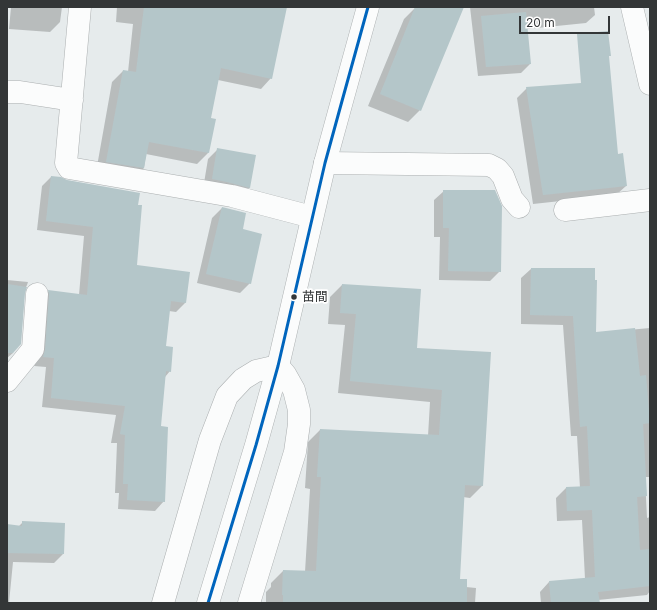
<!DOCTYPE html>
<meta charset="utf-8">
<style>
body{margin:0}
#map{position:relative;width:657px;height:610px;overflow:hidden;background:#e6ebec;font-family:Inter,sans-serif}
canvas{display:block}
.frame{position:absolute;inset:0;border:8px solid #333637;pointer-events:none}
.scale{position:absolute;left:519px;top:16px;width:91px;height:18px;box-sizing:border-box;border:2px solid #333637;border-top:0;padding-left:5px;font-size:12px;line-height:14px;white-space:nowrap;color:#333637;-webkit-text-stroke:3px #fff;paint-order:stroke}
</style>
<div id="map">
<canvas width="657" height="610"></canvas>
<div class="frame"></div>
<div class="scale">20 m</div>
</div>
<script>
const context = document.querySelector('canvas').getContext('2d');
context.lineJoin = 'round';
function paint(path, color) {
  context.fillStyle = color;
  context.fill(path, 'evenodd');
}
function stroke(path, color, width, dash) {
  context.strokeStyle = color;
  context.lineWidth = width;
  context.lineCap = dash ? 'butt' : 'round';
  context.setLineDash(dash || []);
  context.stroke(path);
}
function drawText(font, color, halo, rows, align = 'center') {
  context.font = font + ' Inter,"Noto Sans JP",sans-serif';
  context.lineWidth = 3.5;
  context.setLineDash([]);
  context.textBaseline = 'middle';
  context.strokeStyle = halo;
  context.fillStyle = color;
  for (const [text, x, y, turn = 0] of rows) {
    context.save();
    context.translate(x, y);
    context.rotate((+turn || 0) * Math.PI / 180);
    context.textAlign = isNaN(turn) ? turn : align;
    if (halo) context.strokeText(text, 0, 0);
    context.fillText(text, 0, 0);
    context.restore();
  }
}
const shadow = new Path2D(`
 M11 7H62L60 22 50 32 9 29Z
 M117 7H286L271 78 261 89 218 80 210 118 208 153 197 164 146 154 144 168 133 179 96 172 112 82 123 71 128 72 133 24 116 22Z
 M416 7H462L420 110 408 122 368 106 404 19Z
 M470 7H594L595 15 586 23 527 29 530 64 521 73 478 76Z
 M527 88 617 155 626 186 616 195 533 204 517 98Z
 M218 149 250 187 240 197 203 189 208 159Z
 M51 177 136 206V266L189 273 185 303 176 312 169 311 165 347 170 371 165 377 159 427 164 501 155 511 118 509 119 493H115L117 443H111L116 415 42 407 46 367 34 366 37 360 40 300 49 291 79 295 84 236 37 230 42 186Z
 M444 191 500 271 490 281 439 280 440 237H434V200Z
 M222 208 242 230 250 283 240 293 197 283 212 218Z
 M531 269 595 333 650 328V477H645L647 518 650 517V591L647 595 598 600 599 603H541L540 592 549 582 585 579 582 520 557 521 556 498 566 488H580L577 436H571L563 325 521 324V278Z
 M7 280 28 282 27 285 26 287 24 293 13 353 7 358Z
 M342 285 416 349 490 353 482 486 470 498 463 497 459 580 466 587 476 588 475 603H266V592L271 587V583L283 571 305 572 310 489 305 488 308 442 320 430 428 436 430 402 338 393 345 325 328 324 330 297Z
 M23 522 63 554 54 563 13 562 9 603H7V526L18 527Z`);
const building = new Path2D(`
 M144 7H287L272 79 221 68 211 118 216 119 209 153 149 142 144 168 106 162 123 70 136 72Z
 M415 7H464L421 111 380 94Z
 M526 12 531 64 486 67 481 16Z
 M608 31 611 56H609L618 154 623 153 627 186 543 195 526 87 581 83 577 34Z
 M217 148 256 155 250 188 227 182 212 179Z
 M51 176 61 177 67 180 140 193 138 205H142L137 265 190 272 186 303 171 301 166 346 173 347 171 372 166 371 161 426 168 427 165 502 127 500 128 484H123L125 435 120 434 125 406 51 398 54 358 43 357 45 350 49 295 48 290 87 295 93 227 46 221Z
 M443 190H495L502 206 501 272 448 271 449 228H443Z
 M222 207 246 213 243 229 262 234 251 284 206 274Z
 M531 268H595V280H597L596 332 635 328 640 376 646 375 650 423 643 424 647 496 637 497 640 550 650 549V586L598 592 600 603H551L549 581 595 577 592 510 567 511 566 487 590 486 587 426 580 427 573 316 530 315Z
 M7 284 27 287 25 293 21 344 13 353H7Z
 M342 284 421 289 417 348 491 352 483 486 465 485 460 579H467V603H283V595H282L283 570 316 571 321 477H317L320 429 439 435 442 390 350 381 356 314 340 313Z
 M22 521 65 523 64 554 7 553V524L22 526Z`);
const minor = new Path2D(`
 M80 7 66 163 69 168 232 196 312 217
 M632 7 650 84
 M7 92H20L72 100
 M325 163 489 165 497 169 503 176 512 199 519 207
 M565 210 650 200
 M7 381 33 349 37 294
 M163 603 210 440 227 396 243 379 256 371 278 366 285 374 294 390 299 410V424L295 452 249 603`);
const major = new Path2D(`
 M208 603 256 445 278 366 325 163 342 101 368 7`);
const bus1 = new Path2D(`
 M208 603 256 445 278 366 325 163 342 101 368 7`);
const markers = [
 [294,297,3.5,"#333637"]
];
const busNames = [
 ["苗間",302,297]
];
paint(shadow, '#0003');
paint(building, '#b4c6c9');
stroke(minor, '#abafb0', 23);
stroke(major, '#abafb0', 23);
stroke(minor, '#fbfcfc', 22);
stroke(major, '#fbfcfc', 22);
stroke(bus1, '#0065bd', 3);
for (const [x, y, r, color] of markers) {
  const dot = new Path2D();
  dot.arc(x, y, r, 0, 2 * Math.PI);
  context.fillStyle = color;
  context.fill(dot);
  stroke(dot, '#fff', 1.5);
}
drawText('13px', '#333637', '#fff', busNames, 'left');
</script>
